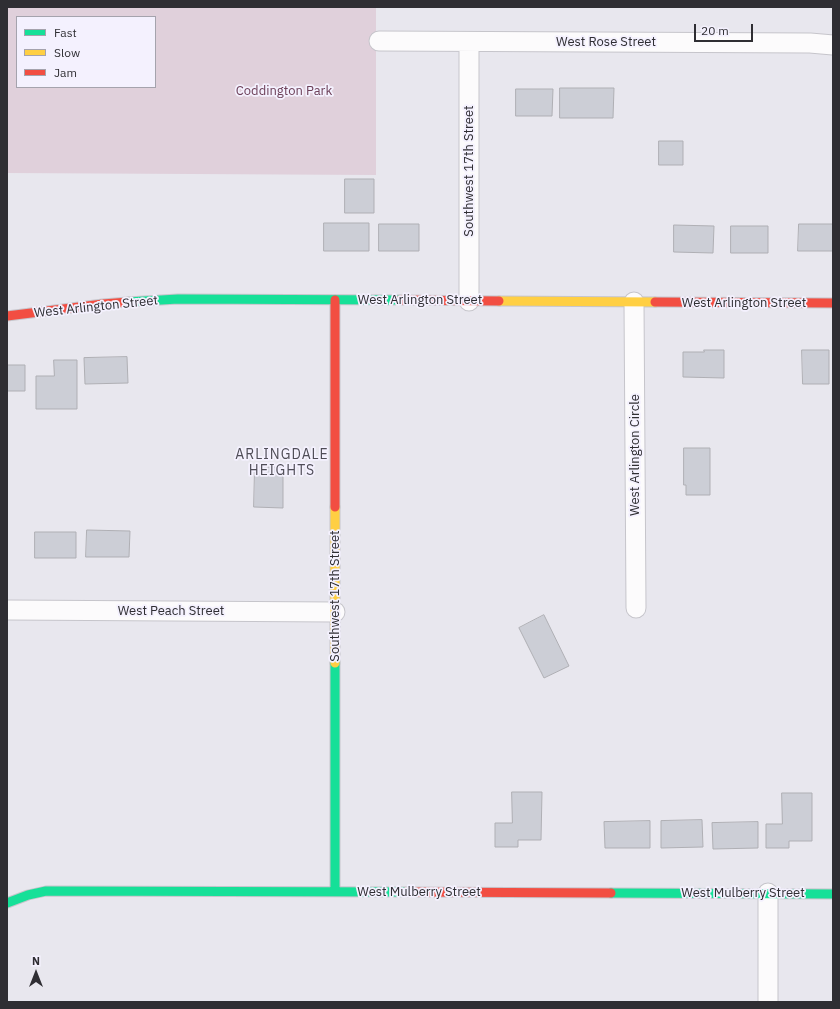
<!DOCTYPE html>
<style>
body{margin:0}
#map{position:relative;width:840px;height:1009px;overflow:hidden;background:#e8e7ee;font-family:"IBM Plex Sans",sans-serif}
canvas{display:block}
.frame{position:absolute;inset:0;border:8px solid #2f2e33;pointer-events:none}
.legend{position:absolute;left:16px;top:16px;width:140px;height:72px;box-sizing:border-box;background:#f4f1fe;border:1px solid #a5a3ad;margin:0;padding:5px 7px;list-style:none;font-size:12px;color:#2f2e33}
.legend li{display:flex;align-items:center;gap:8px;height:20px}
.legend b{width:20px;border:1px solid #a5a3ad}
.north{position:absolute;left:16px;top:953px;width:40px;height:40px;-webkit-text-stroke:3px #f4f1fe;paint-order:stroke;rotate:0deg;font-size:11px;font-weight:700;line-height:16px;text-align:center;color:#2f2e33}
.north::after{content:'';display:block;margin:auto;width:14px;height:18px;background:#2f2e33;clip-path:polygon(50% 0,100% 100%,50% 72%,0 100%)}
.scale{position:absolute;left:694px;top:24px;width:59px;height:18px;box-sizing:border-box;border:2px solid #2f2e33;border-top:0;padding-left:5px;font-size:12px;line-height:14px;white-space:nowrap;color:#2f2e33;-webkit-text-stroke:3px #f4f1fe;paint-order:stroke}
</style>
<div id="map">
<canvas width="840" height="1009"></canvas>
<div class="frame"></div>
<ul class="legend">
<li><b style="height:5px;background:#16e098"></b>Fast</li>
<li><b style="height:5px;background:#ffcf43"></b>Slow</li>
<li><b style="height:5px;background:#f24e42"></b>Jam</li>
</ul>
<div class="north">N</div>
<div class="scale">20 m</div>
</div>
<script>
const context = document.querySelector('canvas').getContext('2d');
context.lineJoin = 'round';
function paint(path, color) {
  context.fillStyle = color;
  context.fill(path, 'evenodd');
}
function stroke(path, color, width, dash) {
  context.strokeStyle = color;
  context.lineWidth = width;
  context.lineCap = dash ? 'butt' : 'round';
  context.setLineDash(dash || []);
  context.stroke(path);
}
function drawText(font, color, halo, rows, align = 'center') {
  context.font = font + ' "IBM Plex Sans",sans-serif';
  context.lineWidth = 3.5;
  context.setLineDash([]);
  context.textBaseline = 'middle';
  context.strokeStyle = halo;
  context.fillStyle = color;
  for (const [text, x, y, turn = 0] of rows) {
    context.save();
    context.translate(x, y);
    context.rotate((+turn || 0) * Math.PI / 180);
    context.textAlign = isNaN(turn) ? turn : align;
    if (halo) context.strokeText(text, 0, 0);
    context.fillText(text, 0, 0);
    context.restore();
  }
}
const green = new Path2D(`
 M7 7H376V175L7 173ZM17 17H155V87H17Z`);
const building = new Path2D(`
 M560 88H614L613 118H560Z
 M516 89H553L552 116H516Z
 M659 141H683V165H659Z
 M345 179H374V213H345Z
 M324 223H369V251H324Z
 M379 224H419V251H379Z
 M799 224H833V251H798Z
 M674 225 714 226 713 253 674 252Z
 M731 226H768V253H731Z
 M704 350H724V378L683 377V352H704Z
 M802 350H829V384H803Z
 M127 357 128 383 85 384 84 358Z
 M54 360H77V409H36V376H54Z
 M7 365H25V391H7Z
 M684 448H710V495H686V485H684Z
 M255 467H283V508L254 507Z
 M87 530 130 531 129 557H86Z
 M35 532H76V558H35Z
 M544 615 569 666 544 678 519 628Z
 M512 792H542L541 840H518V847H495V823H512Z
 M782 793H812V841H789V848H766V824H782Z
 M702 820 703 847 661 848V821Z
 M650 821V848H605L604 822Z
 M758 822V848L713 849 712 823Z`);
const street = new Path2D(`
 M379 41 810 43 833 45
 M469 42V301
 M634 302 636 608
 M7 610 335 612
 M768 893V1002`);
const fast = new Path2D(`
 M128 302 178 299 400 300
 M335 663V892
 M611 893 833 894
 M7 903 28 895 46 891 406 892`);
const slow = new Path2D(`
 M499 301 655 302
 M335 507V663`);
const jam = new Path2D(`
 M335 300V507
 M400 300 499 301
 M655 302 833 303
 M7 316 103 304 128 302
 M406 892 611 893`);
const streetNames = [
 ["West Rose Street",606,42],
 ["Southwest 17th Street",469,171,-90],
 ["West Arlington Street",420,300],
 ["West Arlington Street",744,303],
 ["West Arlington Street",96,307,-6],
 ["West Arlington Circle",635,455,-90],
 ["Southwest 17th Street",335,596,-90],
 ["West Peach Street",171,611],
 ["West Mulberry Street",419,892],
 ["West Mulberry Street",743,893]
];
const parkNames = [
 ["Coddington Park",284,91]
];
const neighbourhoodNames = [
 ["ARLINGDALE",282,455],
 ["HEIGHTS",282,471]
];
paint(green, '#e0d0db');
paint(building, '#ccced6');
stroke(building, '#afafb4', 1);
stroke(street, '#c6c5cb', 21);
stroke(fast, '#c6c5cb', 11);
stroke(slow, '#c6c5cb', 11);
stroke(jam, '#c6c5cb', 11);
stroke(street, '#fcfbfc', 19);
stroke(fast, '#16e098', 9);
stroke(slow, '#ffcf43', 9);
stroke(jam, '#f24e42', 9);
drawText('13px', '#2f2e33', '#f4f1fe', streetNames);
drawText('13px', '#6d4059', '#f4f1fe', parkNames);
context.letterSpacing = '1px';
drawText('14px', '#4f4d57', '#f4f1fe', neighbourhoodNames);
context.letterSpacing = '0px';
</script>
